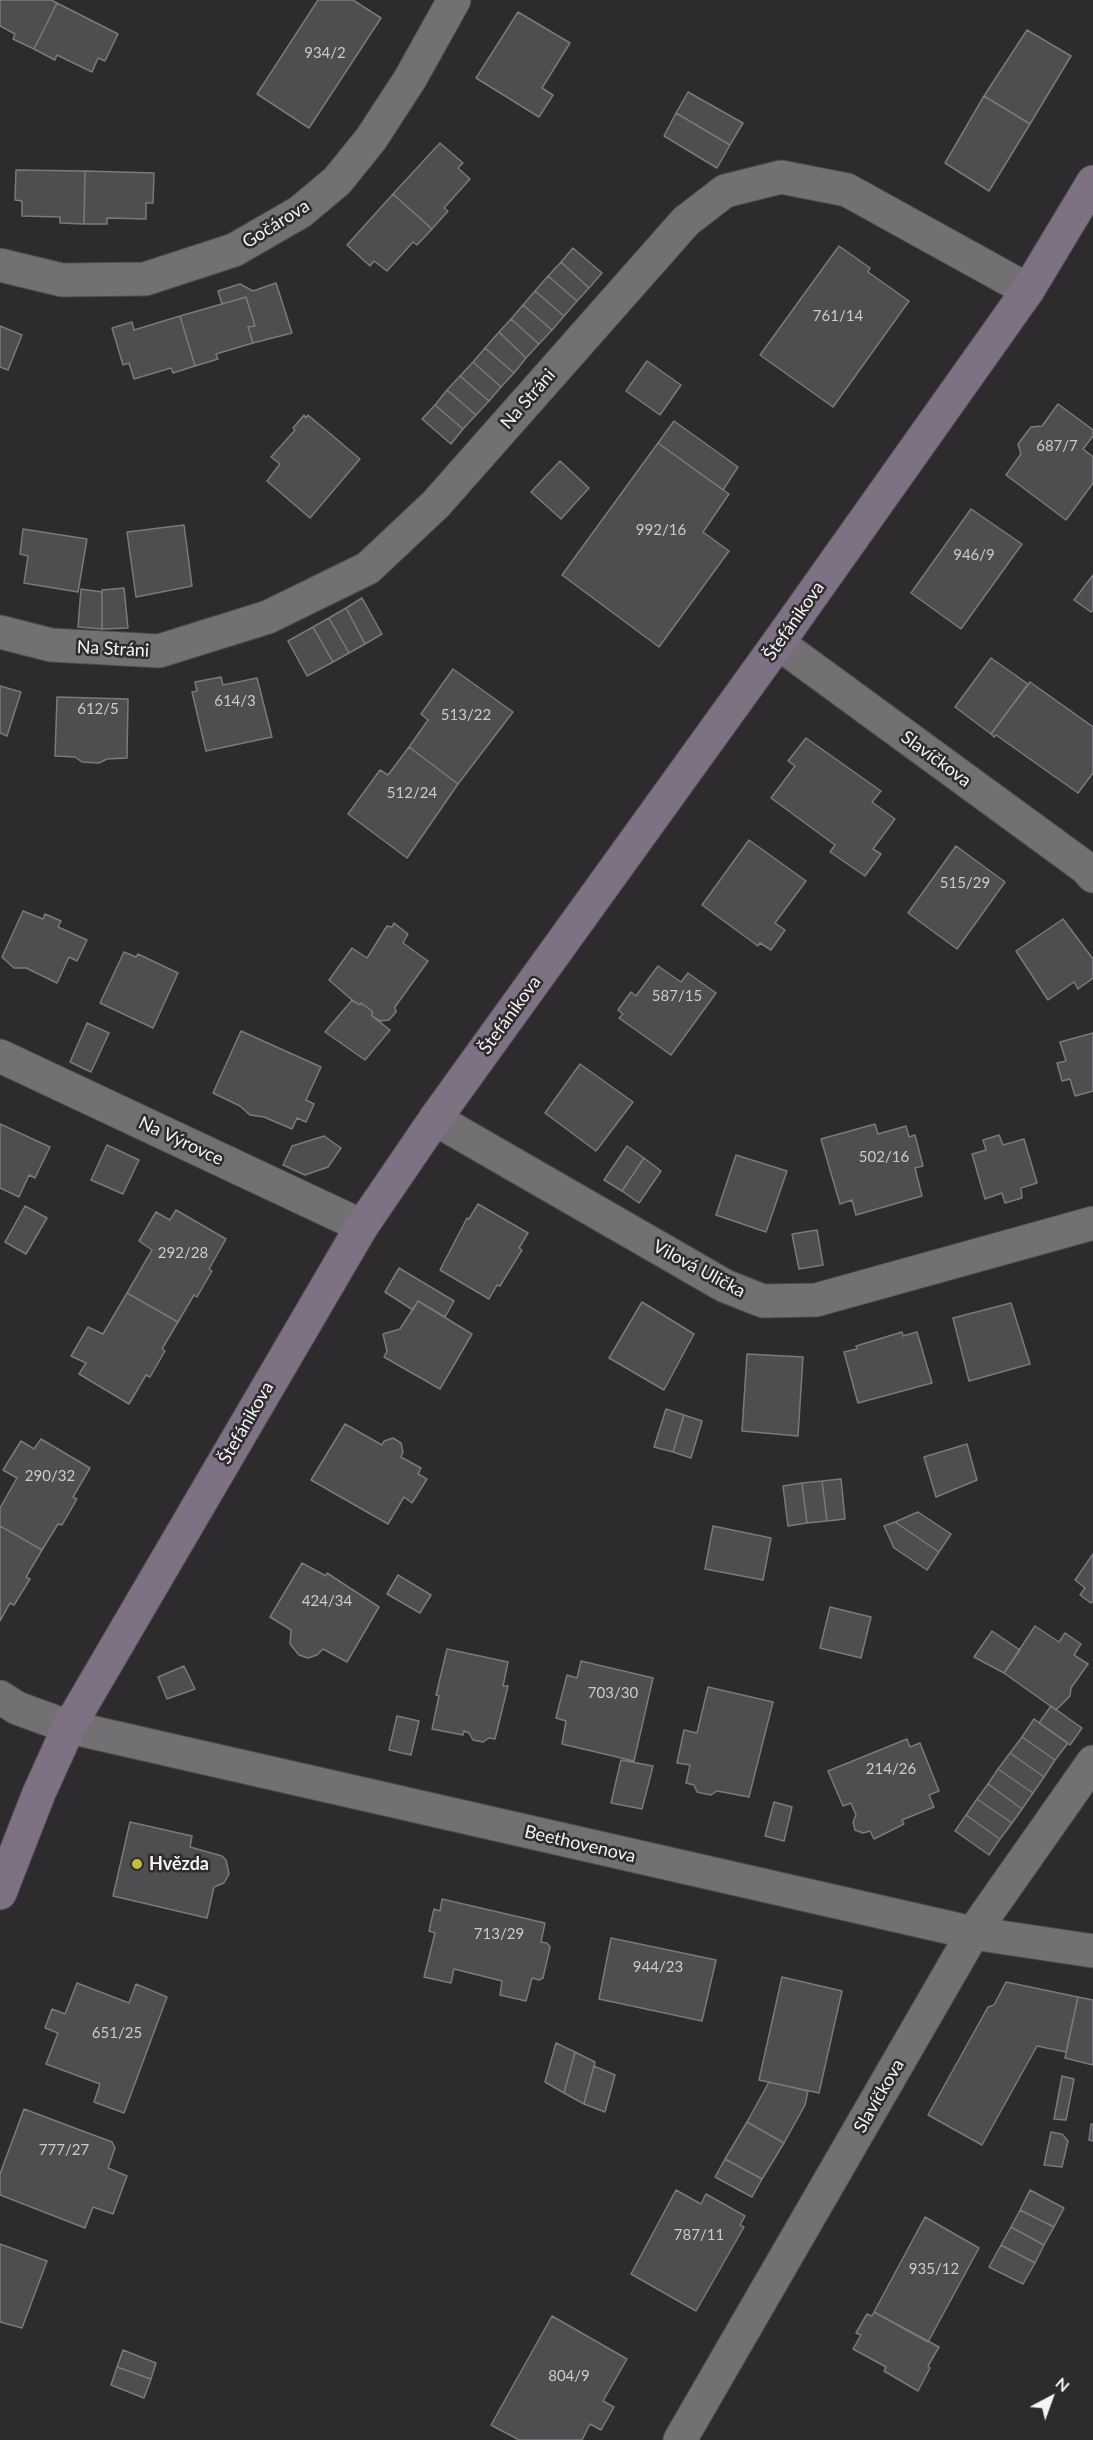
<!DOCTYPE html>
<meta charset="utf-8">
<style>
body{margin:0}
#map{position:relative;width:1093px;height:2440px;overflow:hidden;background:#2e2b2e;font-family:Lato,sans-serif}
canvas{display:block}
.north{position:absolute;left:1021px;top:2368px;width:60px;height:60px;-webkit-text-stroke:4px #2e2b2e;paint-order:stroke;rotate:41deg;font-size:16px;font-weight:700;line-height:24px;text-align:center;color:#f4f3f5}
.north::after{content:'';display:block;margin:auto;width:21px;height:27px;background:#f4f3f5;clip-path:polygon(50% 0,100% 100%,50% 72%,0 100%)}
</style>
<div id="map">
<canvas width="1093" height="2440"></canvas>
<div class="north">N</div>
</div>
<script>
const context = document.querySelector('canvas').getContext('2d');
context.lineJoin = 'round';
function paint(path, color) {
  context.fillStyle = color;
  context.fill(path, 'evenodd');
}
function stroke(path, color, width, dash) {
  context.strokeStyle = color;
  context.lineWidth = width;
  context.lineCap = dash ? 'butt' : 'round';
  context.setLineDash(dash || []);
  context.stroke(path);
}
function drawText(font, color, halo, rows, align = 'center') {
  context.font = font + ' Lato,sans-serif';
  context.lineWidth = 5;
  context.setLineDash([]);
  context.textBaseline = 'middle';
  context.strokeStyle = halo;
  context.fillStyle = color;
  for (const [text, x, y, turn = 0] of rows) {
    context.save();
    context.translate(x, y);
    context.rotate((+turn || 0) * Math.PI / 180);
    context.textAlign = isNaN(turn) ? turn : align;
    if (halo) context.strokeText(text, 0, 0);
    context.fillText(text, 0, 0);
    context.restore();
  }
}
const building = new Path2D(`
 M0 0H51L57 3 34 49 13 39 15 34 0 26Z
 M318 0H353L381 18 309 128 257 94Z
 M57 3 118 34 105 61 98 58 92 72 57 55 55 60 34 49Z
 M518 12 570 43 542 88 553 95 539 117 476 78Z
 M1027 30 1071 56 1030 124 984 96Z
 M688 92 743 123 730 145 676 113Z
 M984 96 1030 124 989 191 945 163Z
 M676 113 730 145 717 168 664 136Z
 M440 143 463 163 458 168 470 179 444 208 448 211 432 229 393 194Z
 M16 170 85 171 84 224 60 223V217L22 216V201L15 200Z
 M85 171 154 173 153 203H146V219L107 218V224H84Z
 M393 194 432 229 417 245 413 242 387 271 374 261 370 266 347 245Z
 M839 246 870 268 868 272 909 301 833 407 760 355Z
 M573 248 602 273 589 288 561 262Z
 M561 262 589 288 577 301 548 276Z
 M548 276 577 301 564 316 535 291Z
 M276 283 292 333 253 343 248 327 255 326 246 297 222 304 218 291 240 284 253 291Z
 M535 291 564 316 552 330 523 305Z
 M246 297 255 326 248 327 253 343 216 354 218 359 195 366 180 316Z
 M523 305 552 330 539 344 511 319Z
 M180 316 195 366 173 373 171 368 134 379 129 363 123 365 112 328 132 322 134 330Z
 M511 319 539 344 526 358 499 332Z
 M0 326 22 335 8 370 0 367Z
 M499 332 526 358 514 373 485 348Z
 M485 348 514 373 501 387 473 362Z
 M647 361 681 385 660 415 626 391Z
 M473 362 501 387 489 401 460 376Z
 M460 376 489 401 476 415 447 390Z
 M447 390 476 415 463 429 435 405Z
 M1058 404 1093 430V436L1083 449 1093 457V483L1066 520 1006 475 1021 454 1018 444 1031 427 1042 426Z
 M435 405 463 429 451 444 422 419Z
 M304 415 306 418 308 415 360 459 310 518 267 481 280 464 271 457 295 430 293 428Z
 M674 421 738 467 723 490 658 443Z
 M658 443 729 494 703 532 729 551 659 647 562 575Z
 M560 461 589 488 561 519 531 492Z
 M971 509 1022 544 961 629 911 593Z
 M184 525 192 586 136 597 127 532Z
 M23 529 87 539 78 592 24 583 28 556 20 554Z
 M1093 575V610L1091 612 1074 600Z
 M124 588 128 628 102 629V590Z
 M81 589 102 592V629L78 627Z
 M362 598 382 634 365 644 346 608Z
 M346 608 365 644 349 653 329 618Z
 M329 618 349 653 333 662 313 627Z
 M313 627 333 662 307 676 288 641Z
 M991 658 1028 684 991 734 955 707Z
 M453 669 513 712 458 784 409 747 428 720 421 714Z
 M221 677 223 685 257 678 272 737 206 751 192 692 197 691 195 682Z
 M1030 682 1093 727V773L1078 793 996 735 994 737 991 734Z
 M0 686 21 692 7 736 0 733Z
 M57 697 128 699 127 758 107 759 99 763 82 762 75 757 55 756Z
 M806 738 881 791 872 802 895 819 873 849 881 854 865 876 830 852 835 845 771 798 795 766 788 761Z
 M409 747 458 784 407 858 348 814 380 770 388 775Z
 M749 840 806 881 775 923 785 930 771 950 760 943 758 946 702 905Z
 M956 846 1005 882 957 949 908 913Z
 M23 911 43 919 45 914 61 921 58 927 87 940 77 961 69 957 57 983 26 968H14L2 957Z
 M1063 919 1093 959V978L1078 989 1074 982 1048 1000 1016 951Z
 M394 923 408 934 403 943 428 961 395 1007 396 1012 389 1020 380 1021 372 1016V1011L361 1003 360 1005 352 1000 329 980 352 948 367 958 387 926 392 927Z
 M124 952 136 957 138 954 178 973 153 1028 100 1003Z
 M658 966 681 982 688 973 716 993 671 1055 619 1018 623 1014 618 1010 631 992 636 996Z
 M352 1000 360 1005 361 1003 372 1011V1016L390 1030 365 1060 325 1032Z
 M87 1023 109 1033 91 1072 70 1062Z
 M241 1031 321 1067 306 1100 314 1104 306 1122 297 1118 292 1129 264 1117 250 1115 240 1106 213 1093Z
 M1093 1033V1091L1075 1096 1070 1079 1062 1081 1057 1063 1066 1061 1060 1042Z
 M580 1064 633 1102 596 1151 545 1113Z
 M0 1124 50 1147 35 1178 29 1175 19 1197 0 1188Z
 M875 1124 878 1134 906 1126 909 1137 915 1135 923 1166 915 1168 922 1196 856 1215 852 1200 840 1204 821 1139Z
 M999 1135 1003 1145 1024 1139 1037 1183 1021 1188 1022 1198 1005 1203 1002 1193 985 1199 972 1154 986 1150 983 1140Z
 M324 1136 341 1148 328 1167 305 1175 283 1165 292 1146Z
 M107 1145 139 1160 123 1194 91 1180Z
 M627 1146 644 1158 622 1191 604 1180Z
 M736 1155 787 1171 766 1232 716 1215Z
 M644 1158 661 1171 639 1203 622 1191Z
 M478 1204 528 1233 519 1248 522 1250 500 1286 497 1285 489 1299 440 1270 467 1218 469 1219Z
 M25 1206 47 1218 26 1254 5 1242Z
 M176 1210 226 1239 209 1269 212 1271 197 1297 194 1295 178 1322 127 1293 152 1250 139 1241 156 1212 170 1220Z
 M817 1230 823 1265 799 1269 792 1234Z
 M399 1268 454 1301 445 1317 418 1301 413 1310 385 1292Z
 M127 1293 178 1322 162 1349 165 1351 150 1377 146 1375 129 1404 79 1374 86 1363 71 1356 88 1327 103 1334Z
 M418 1301 472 1334 440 1389 384 1357 387 1351 383 1334 400 1329Z
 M642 1302 694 1334 664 1390 609 1358Z
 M1011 1303 1030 1364 969 1381 953 1318Z
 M902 1332 903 1336 917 1332 932 1383 858 1403 844 1352 857 1349 856 1346Z
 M747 1354 803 1357 798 1436 742 1431Z
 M666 1409 684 1415 673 1452 654 1447Z
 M684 1415 702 1421 691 1458 673 1452Z
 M345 1424 382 1445 384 1441 393 1438 401 1443 403 1452 401 1457 421 1468 418 1474 427 1479 412 1503 404 1497 388 1524 311 1480Z
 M41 1439 90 1468 73 1497 77 1499 62 1525 58 1524 42 1550 0 1526V1508L17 1478 3 1470 21 1441 34 1449Z
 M967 1444 977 1480 936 1497 924 1457Z
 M841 1479 845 1519 827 1521 822 1481Z
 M822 1481 827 1521 807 1523 802 1483Z
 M802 1483 807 1523 788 1526 783 1486Z
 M918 1512 951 1534 939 1552 895 1522Z
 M895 1522 939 1552 927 1570 894 1548 884 1526Z
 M0 1526 42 1550 26 1577 30 1579 14 1605 10 1603 0 1621Z
 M713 1526 771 1538 763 1580 705 1569Z
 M1093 1554V1601L1091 1603 1080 1595 1085 1588 1075 1580Z
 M302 1563 326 1576 327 1573 379 1607 347 1662 323 1649 317 1655 308 1658 299 1655 290 1644 291 1630 270 1617Z
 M398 1575 431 1595 420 1613 387 1594Z
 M830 1607 871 1617 861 1658 820 1648Z
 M1035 1626 1059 1642 1065 1633 1081 1644 1074 1655 1088 1664 1071 1688 1070 1696 1056 1710 1004 1673Z
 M992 1631 1020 1650 1004 1673 974 1657Z
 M447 1649 508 1662 503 1686H508L495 1739 489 1738 483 1742 473 1740 469 1733 464 1731 463 1735 432 1729 439 1696 436 1695Z
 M581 1661 653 1678 634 1761 562 1744 566 1721 556 1718 567 1675 577 1678Z
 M184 1666 195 1689 167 1699 158 1677Z
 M708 1687 773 1702 749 1797 717 1791 711 1795 697 1792 694 1785 686 1783 690 1765 677 1763 684 1730 697 1733Z
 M1051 1706 1082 1728 1070 1745 1039 1723Z
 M397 1716 419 1721 411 1755 389 1750Z
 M1034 1719 1068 1743 1055 1760 1022 1737Z
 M1022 1737 1055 1760 1044 1777 1010 1753Z
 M907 1739 910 1747 920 1743 939 1791 929 1795 934 1807 902 1820 904 1824 874 1839 870 1831 863 1833 855 1830 853 1822 856 1815 851 1803 843 1806 828 1771Z
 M1010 1753 1044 1777 1033 1793 998 1769Z
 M621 1760 653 1766 642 1809 611 1803Z
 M998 1769 1033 1793 1022 1809 988 1784Z
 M988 1784 1022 1809 1012 1823 977 1799Z
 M977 1799 1012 1823 1000 1839 966 1815Z
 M774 1802 792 1807 784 1841 765 1836Z
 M966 1815 1000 1839 989 1855 955 1831Z
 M130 1822 192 1836 190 1847 222 1856 226 1860 229 1874 224 1883 214 1887 207 1918 113 1896Z
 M442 1899 545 1923 541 1942 547 1943 550 1947 543 1978 539 1980 532 1978 526 2001 500 1995 502 1981 454 1969 451 1983 424 1977 435 1933 429 1931 434 1909 440 1911Z
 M611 1938 716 1960 702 2021 599 1999Z
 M782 1977 842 1991 819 2093 759 2080Z
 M1006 1982 1078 1997 1066 2052 1037 2046 982 2145 928 2115 988 2007 994 2005Z
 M77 1983 129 2003 136 1984 167 1997 124 2113 94 2102 100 2084 46 2064 58 2033 45 2028 52 2009 65 2014Z
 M1078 1997 1093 2000V2065L1065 2058Z
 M556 2043 575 2052 564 2093 545 2082Z
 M575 2052 595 2062 584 2104 564 2093Z
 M594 2066 615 2075 605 2112 584 2104Z
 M1062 2076 1074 2079 1066 2120 1054 2119Z
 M769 2082 808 2091 805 2105 784 2143 747 2122Z
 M24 2109 112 2142 115 2148 108 2168 127 2176 113 2214 93 2207 85 2228 0 2195V2174Z
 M747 2122 784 2143 762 2179 725 2159Z
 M1091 2124H1093V2141L1089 2140Z
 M1051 2132 1062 2134 1068 2141 1062 2167 1044 2165Z
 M725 2159 762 2179 752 2197 715 2177Z
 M676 2190 701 2204 706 2194 745 2216 740 2225 744 2227 696 2311 631 2274Z
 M1030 2190 1064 2208 1054 2227 1020 2210Z
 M1020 2210 1054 2227 1044 2245 1011 2227Z
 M925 2217 979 2248 928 2342 874 2312Z
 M1011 2227 1044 2245 1035 2263 1001 2245Z
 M0 2244 47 2261 22 2328 0 2322Z
 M1001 2245 1035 2263 1023 2284 989 2267Z
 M874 2312 939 2347 928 2366 930 2368 918 2391 884 2371 886 2367 853 2349 861 2335 856 2333 867 2314 872 2316Z
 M552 2316 627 2359 603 2401 614 2407 601 2430 590 2424 582 2440H519L491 2425Z
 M123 2350 156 2363 151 2379 117 2367Z
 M117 2367 151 2379 144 2398 111 2385Z`);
const street = new Path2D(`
 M0 265 62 280 145 279 234 250 300 212 337 181 371 139 410 79 454 0
 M0 632 51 645 159 651 268 617 368 568 436 504 686 221 725 191 781 177 847 190 1028 290
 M778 643 1086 868 1093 876
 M0 1056 362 1226
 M435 1119 725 1286 763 1301 816 1300 1093 1223
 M0 1697 17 1708 69 1727 973 1933 1093 1951
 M680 2440 973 1933 1093 1762`);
const secondary = new Path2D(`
 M0 1893 39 1793 69 1727 362 1226 435 1119 778 643 1028 290 1093 182`);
const markers = [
 [137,1864,6,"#c2bd3f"]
];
const numberNames = [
 ["934/2",325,53],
 ["761/14",838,316],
 ["687/7",1057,446],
 ["992/16",661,530],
 ["946/9",974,555],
 ["614/3",235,701],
 ["612/5",98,709],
 ["513/22",466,715],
 ["512/24",412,793],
 ["515/29",965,883],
 ["587/15",677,996],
 ["502/16",884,1157],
 ["292/28",183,1253],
 ["290/32",50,1476],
 ["424/34",327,1601],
 ["703/30",613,1693],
 ["214/26",891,1769],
 ["713/29",499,1934],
 ["944/23",658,1967],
 ["651/25",117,2033],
 ["777/27",64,2150],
 ["787/11",699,2235],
 ["935/12",934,2269],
 ["804/9",569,2376]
];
const streetNames = [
 ["Gočárova",276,224,-32],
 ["Na Stráni",528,399,-49],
 ["Štefánikova",794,621,-55],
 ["Na Stráni",113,649,3],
 ["Slavíčkova",936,759,36],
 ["Štefánikova",510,1015,-54],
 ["Na Výrovce",181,1141,25],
 ["Vilová Ulička",699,1269,28],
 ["Štefánikova",246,1423,-60],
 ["Beethovenova",580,1844,13],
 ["Slavíčkova",879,2096,-60]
];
const poiNames = [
 ["Hvězda",149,1864]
];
paint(building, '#4f4d50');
stroke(building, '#7c797d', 1.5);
stroke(street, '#4b4a4c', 35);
stroke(secondary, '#4b4a4c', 35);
stroke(street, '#727073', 33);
stroke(secondary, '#7f7184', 33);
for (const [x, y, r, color] of markers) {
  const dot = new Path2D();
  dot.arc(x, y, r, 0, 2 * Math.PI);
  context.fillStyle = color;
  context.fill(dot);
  stroke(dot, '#2e2b2e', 2);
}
drawText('15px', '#cbcacc', null, numberNames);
drawText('18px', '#f4f3f5', '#2e2b2e', streetNames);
drawText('bold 18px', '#f4f3f5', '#2e2b2e', poiNames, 'left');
</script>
